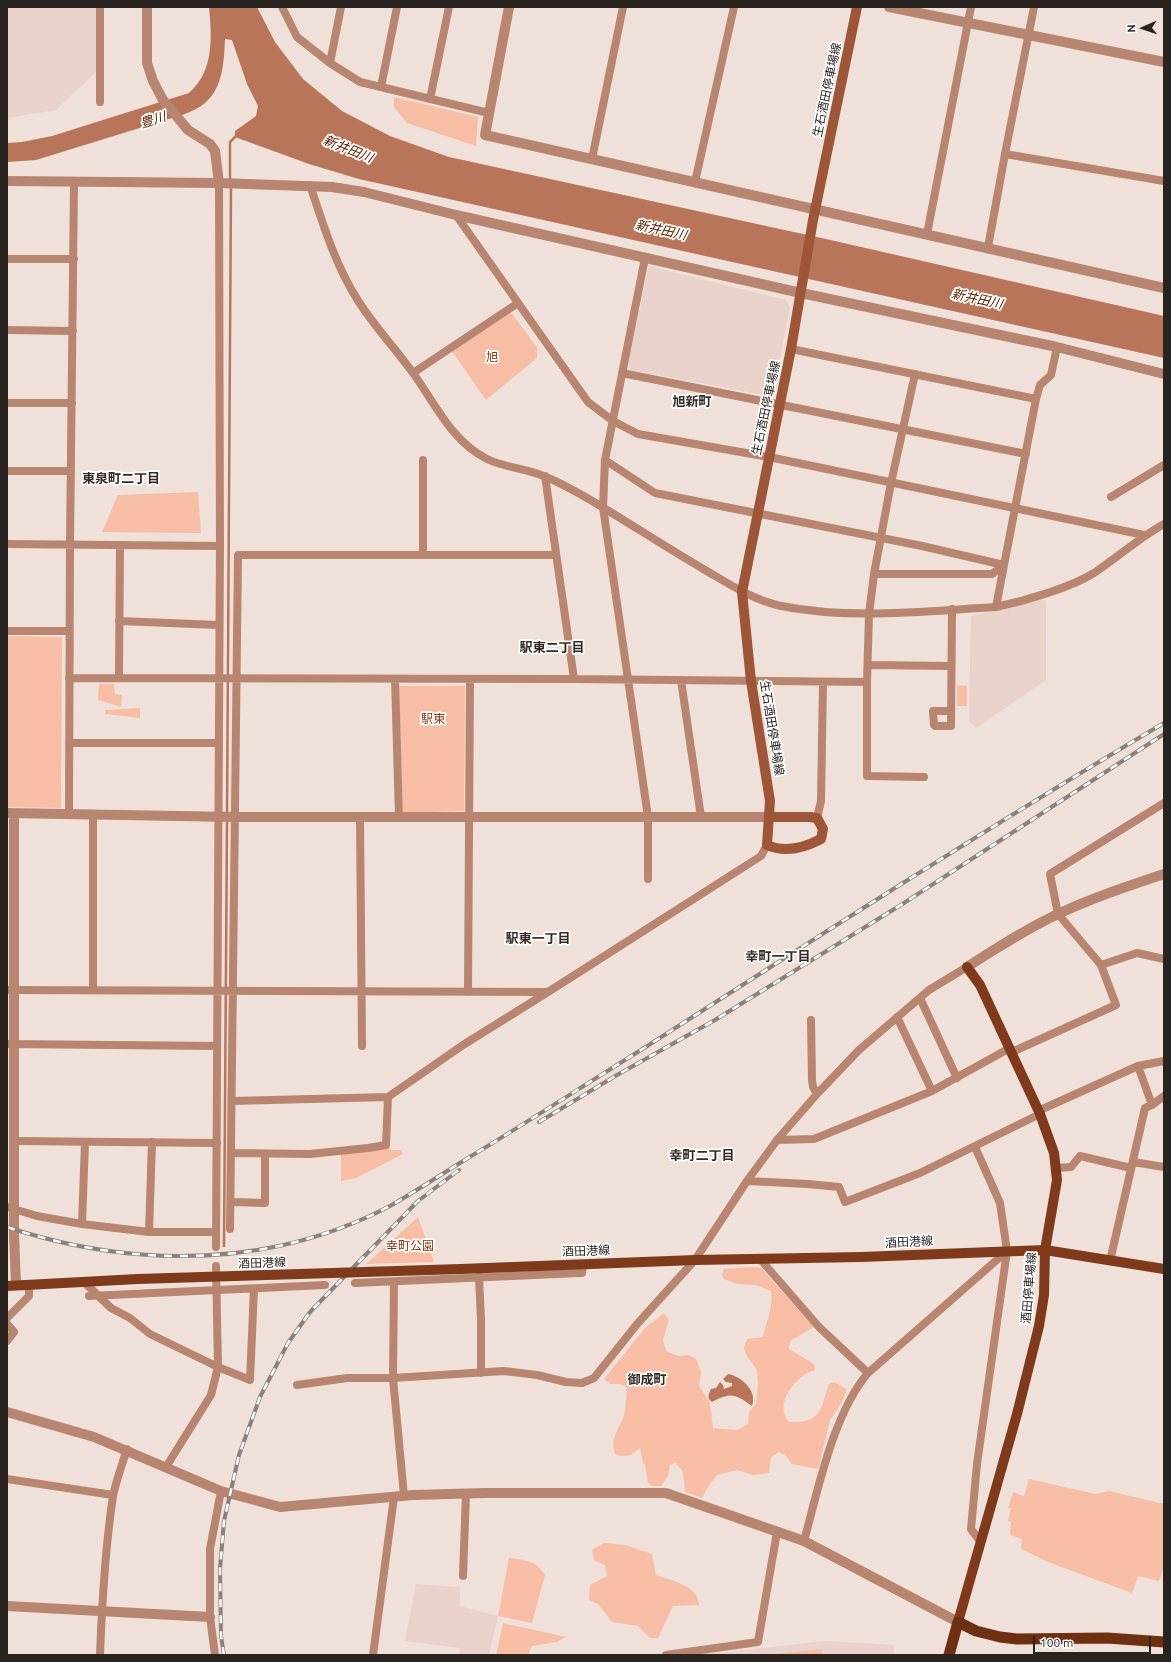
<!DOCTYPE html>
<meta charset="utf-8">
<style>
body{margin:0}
#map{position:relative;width:1171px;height:1662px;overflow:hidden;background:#f0e0da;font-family:Ubuntu,sans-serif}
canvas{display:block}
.frame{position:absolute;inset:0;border:8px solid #2a2421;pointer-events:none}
.north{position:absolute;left:1123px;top:8px;width:40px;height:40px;-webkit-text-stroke:3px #fff;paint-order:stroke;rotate:268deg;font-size:11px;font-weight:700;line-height:16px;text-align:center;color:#2a2421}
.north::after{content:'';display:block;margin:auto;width:14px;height:18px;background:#2a2421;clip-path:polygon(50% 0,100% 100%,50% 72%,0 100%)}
.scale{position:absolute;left:1033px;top:1636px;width:118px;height:18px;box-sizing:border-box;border:2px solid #2a2421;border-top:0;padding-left:5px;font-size:12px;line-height:14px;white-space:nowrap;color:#2a2421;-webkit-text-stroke:3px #fff;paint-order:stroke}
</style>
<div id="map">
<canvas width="1171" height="1662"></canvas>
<div class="frame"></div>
<div class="north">N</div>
<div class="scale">100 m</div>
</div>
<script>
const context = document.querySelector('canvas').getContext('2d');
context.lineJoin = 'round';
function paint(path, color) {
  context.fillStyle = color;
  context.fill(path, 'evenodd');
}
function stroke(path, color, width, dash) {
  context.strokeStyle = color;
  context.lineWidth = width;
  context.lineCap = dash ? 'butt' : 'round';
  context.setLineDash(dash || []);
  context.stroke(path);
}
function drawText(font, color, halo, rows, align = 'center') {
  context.font = font + ' Ubuntu,"Noto Sans JP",sans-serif';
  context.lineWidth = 3.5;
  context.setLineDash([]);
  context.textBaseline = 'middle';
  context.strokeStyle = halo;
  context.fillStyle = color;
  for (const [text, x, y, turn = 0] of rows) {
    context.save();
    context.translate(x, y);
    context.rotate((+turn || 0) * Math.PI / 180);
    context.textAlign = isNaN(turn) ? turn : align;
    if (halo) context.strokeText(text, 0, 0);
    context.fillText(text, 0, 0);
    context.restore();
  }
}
const built = new Path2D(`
 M7 7H97L100 68 56 110 7 118Z
 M649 266 786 300 790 308 773 393 769 396 632 370 628 364Z
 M1041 599 1046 601V680L976 728 969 721 971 616Z
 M416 1584 460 1587V1606L498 1616 489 1655H459L460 1648 405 1641Z
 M825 1641 895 1645 893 1655H700Z`);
const green = new Path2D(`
 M394 97 478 117 476 146 407 123 394 107Z
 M510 311 537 347V358L486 400 451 350Z
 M198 492 201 533 102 532 118 495Z
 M7 636 62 637 61 808 7 807Z
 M99 684H114L115 694 122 695 121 707 98 700Z
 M957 685 967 686V706H957Z
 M399 686H465L464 811 403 813Z
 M140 708V718L105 714V710Z
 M390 1148 391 1150H401L403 1154 356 1178 341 1181V1153Z
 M418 1217 434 1262 366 1264Z
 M753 1267 761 1268 814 1327 790 1341 789 1349 814 1364 815 1370C796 1375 773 1404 789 1422 822 1423 820 1410 829 1384L834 1382 847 1389 841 1404 830 1420 818 1469 792 1464 785 1455 779 1452 771 1457 769 1473 753 1475 737 1470 717 1475 710 1484 702 1498 685 1492 683 1472 676 1463 670 1465 668 1476 661 1486H652L648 1483 645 1465 643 1463 640 1448C631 1455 627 1459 615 1454 610 1436 619 1431 624 1415 626 1406 626 1397 627 1387L619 1384H610L604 1379 645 1328 664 1313 669 1320 663 1340 666 1351 678 1356 689 1355 696 1359 701 1372 699 1386 710 1403 713 1428 737 1430 748 1424 749 1412 756 1404 758 1384 757 1370 746 1355 744 1348 747 1339 763 1337C766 1321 774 1307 771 1291L755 1285 737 1284 724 1279 722 1275 724 1269Z
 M1029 1479 1095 1494 1109 1491 1164 1504V1567L1159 1581 1138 1576 1132 1593 1048 1562 1021 1549 1022 1539 1010 1535 1011 1522 1008 1521 1011 1508H1008L1013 1492 1024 1496Z
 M604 1543 625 1545 652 1554 656 1575C672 1581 698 1585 699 1605L673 1606 658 1638H650L638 1626 612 1622 598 1604 589 1600 590 1585 607 1576 605 1565 594 1560 592 1550Z
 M509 1558C526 1560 535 1560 545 1575L532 1623 498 1616Z
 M503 1623 566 1637 557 1642 532 1646 528 1655H496Z
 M822 1649 821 1655H767Z`);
const water = new Path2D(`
 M209 7H257L275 42 303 79 342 111 390 136 449 157 826 239 1164 316V358L359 179 309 164 235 137V131L256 116 258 106 247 84 232 40 225 39C224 61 223 88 205 103 199 108 192 111 185 114L36 160 7 162V143L22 142 52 136 189 93C214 71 212 38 209 7Z
 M728 1374C741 1376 758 1391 752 1406 735 1394 731 1392 712 1402 707 1398 708 1395 711 1389L716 1388 720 1382 723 1385 724 1389 732 1386V1383L726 1382 723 1379Z`);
const stream = new Path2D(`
 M230 181V142L237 135
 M227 815 231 186
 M224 1246 227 820`);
const minor = new Path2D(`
 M282 7 297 37 330 63 360 82 489 113
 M330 63 341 7
 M381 87 397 7
 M430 99 449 7
 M100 102V7
 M1005 154 1164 181
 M592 159 623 7
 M695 182 734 7
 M310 185C323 224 335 264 357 299 373 325 395 348 413 373 435 403 451 441 487 459 505 468 527 468 546 477 568 486 591 500 612 513 643 532 674 552 705 570 729 584 753 600 781 606 852 620 925 611 996 607 1024 601 1070 588 1094 573 1118 557 1139 538 1164 524
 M456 215 588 402 613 421 638 434 769 457 1144 535
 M927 234 971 7
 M988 247 1005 154 1034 7
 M645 258 605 460 603 507 648 817V879
 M7 259H74
 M7 330 73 331
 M791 349 1036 399
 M413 373 518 303
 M622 373 1026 454
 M7 403H72
 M605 460 655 493 922 546 1004 565 992 574H874
 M7 471H71
 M545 476 574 679
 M1111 497 1164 465
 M7 544 220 546
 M423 555V460
 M996 607 1036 399 1040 385 1051 375 1057 347
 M119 621 219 625
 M7 631H69
 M868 665 951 666
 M69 678 574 679 867 682 869 614 874 574 891 483 915 374
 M119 678 120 545
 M395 679 399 817
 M681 680 701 817
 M867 682V776L924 777
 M951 708 948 711H933L934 725 935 726H951L952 609
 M69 743H219
 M69 814 70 544 74 182
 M93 815V990
 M360 817 362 1046
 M817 818 821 801 823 682
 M1101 965 1137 953 1164 959
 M7 990 548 992
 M468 992 470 679
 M920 998 957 1078
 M897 1017 932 1091
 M811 1020 812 1080 813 1087 817 1094
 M7 1044 217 1046
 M1012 1052 1116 1005 1101 965 1058 914 1050 874 1164 803
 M232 1101 388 1097 463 1045 548 992 761 856 767 845
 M1152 1105 1164 1096
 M1038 1111 1138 1066 1164 1061
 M777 1140 814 1139 932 1091 1010 1048
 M14 1141 217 1143
 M85 1142 82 1224 149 1232
 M152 1142 149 1232H216
 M975 1147 1000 1203 1007 1251 977 1464 971 1529 980 1541
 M231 1153 310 1154 368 1148 386 1145 388 1097
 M1133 1162 1164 1167
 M1057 1168 1071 1167 1080 1156 1131 1168
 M747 1181 808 1184 839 1187 845 1202 920 1173 1040 1114
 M231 1202 265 1203V1154
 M7 1207 37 1216 82 1224
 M230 1229 238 555H556
 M216 1247 220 546 219 183
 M760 1259 819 1327 868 1373
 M1110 1261 1145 1108 1152 1105 1138 1066
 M479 1276 481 1320V1373
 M84 1282 111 1308 130 1318 150 1334 218 1367 250 1380 254 1289
 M394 1282 393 1378 404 1496
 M355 1283C430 1280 506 1276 582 1273L583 1264
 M89 1296 325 1285
 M7 1318 29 1296V1285
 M7 1324 14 1332 7 1341
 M297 1385 347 1378H393L504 1371 537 1375 566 1382 582 1383 594 1378 638 1323 695 1260 747 1181 777 1140 817 1094 859 1050 929 990 967 967
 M166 1467 211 1395 218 1367 216 1266
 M7 1479 113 1495
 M804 1541C818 1490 833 1414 868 1373L1007 1251
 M463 1576 466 1493
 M100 1655C102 1602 105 1549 113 1496 116 1481 122 1465 127 1449
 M215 1655 210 1617V1549L221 1491
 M373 1655 394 1497
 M666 1655 758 1642 777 1532`);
const tertiary = new Path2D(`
 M147 7V63L153 81 163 100 188 130 210 144 215 151 219 183
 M509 7 485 135 1164 288
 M889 7 1164 62
 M7 181 219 183 332 187 364 192 456 215 801 293 1057 347 1164 374
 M7 813 235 817H769
 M14 814V1234L16 1285
 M967 967C997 948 1026 929 1058 914 1092 898 1128 886 1164 874
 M7 1412 94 1437 221 1491 280 1507 413 1495 486 1493H666L804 1541 958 1622
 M7 1606 210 1617`);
const secondary = new Path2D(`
 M769 817H810L817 818 823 829 821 839C804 848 785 853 767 845L770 801 751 681 742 592 791 349 813 220 857 7`);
const primary = new Path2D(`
 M461 1269 695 1260 861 1257 1045 1250 1164 1269
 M7 1286 138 1279
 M958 1622 1017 1414 1039 1326 1044 1295 1045 1250 1057 1180 1054 1153 1040 1114 980 985 967 967`);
const trunk = new Path2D(`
 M949 1655 958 1622 976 1631 1000 1637 1017 1639 1107 1638 1164 1642`);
const rail = new Path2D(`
 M539 1122 617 1075 715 1020 904 903 1164 734
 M7 1227C94 1256 189 1265 279 1246 316 1238 356 1224 390 1206 416 1191 442 1174 468 1158 526 1123 583 1086 641 1050 814 939 987 828 1164 723
 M224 1655 221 1636 220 1569 224 1521 239 1455 260 1397 288 1343 310 1312 418 1201 459 1170`);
const primaryBridge = new Path2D(`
 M138 1279 461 1269`);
const streetNames = [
 ["生石酒田停車場線",827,90,-78],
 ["生石酒田停車場線",766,408,-78],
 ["生石酒田停車場線",772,728,81],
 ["酒田港線",909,1242,-3],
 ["酒田港線",586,1251,-2],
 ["酒田港線",262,1263,-2],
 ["酒田停車場線",1029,1288,-85]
];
const parkNames = [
 ["旭",492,357],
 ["駅東",433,719],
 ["幸町公園",410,1246]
];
const waterNames = [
 ["豊川",153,120,-17],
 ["新井田川",348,149,22],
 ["新井田川",661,230,12],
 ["新井田川",977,299,12]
];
const neighbourhoodNames = [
 ["旭新町",692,402],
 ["東泉町二丁目",121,479],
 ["駅東二丁目",552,648],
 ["駅東一丁目",538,939],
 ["幸町一丁目",778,957],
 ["幸町二丁目",702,1156],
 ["御成町",647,1380]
];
paint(built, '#e9d2c9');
paint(green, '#f8bda5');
paint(water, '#b8755a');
stroke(stream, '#b8755a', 2.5);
stroke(minor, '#b78570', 8);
stroke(tertiary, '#b78570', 10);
stroke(secondary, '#9d5637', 10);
stroke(primary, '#7e3a1b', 10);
stroke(trunk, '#6e3012', 11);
stroke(rail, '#8c817c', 4);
stroke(rail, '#fff', 2.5, [8]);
stroke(primaryBridge, '#7e3a1b', 10);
drawText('12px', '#2a2421', '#fff', streetNames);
drawText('12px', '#8a380d', '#fff', parkNames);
drawText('italic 13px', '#602202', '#fff', waterNames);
drawText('bold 13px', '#342924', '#fff', neighbourhoodNames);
</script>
